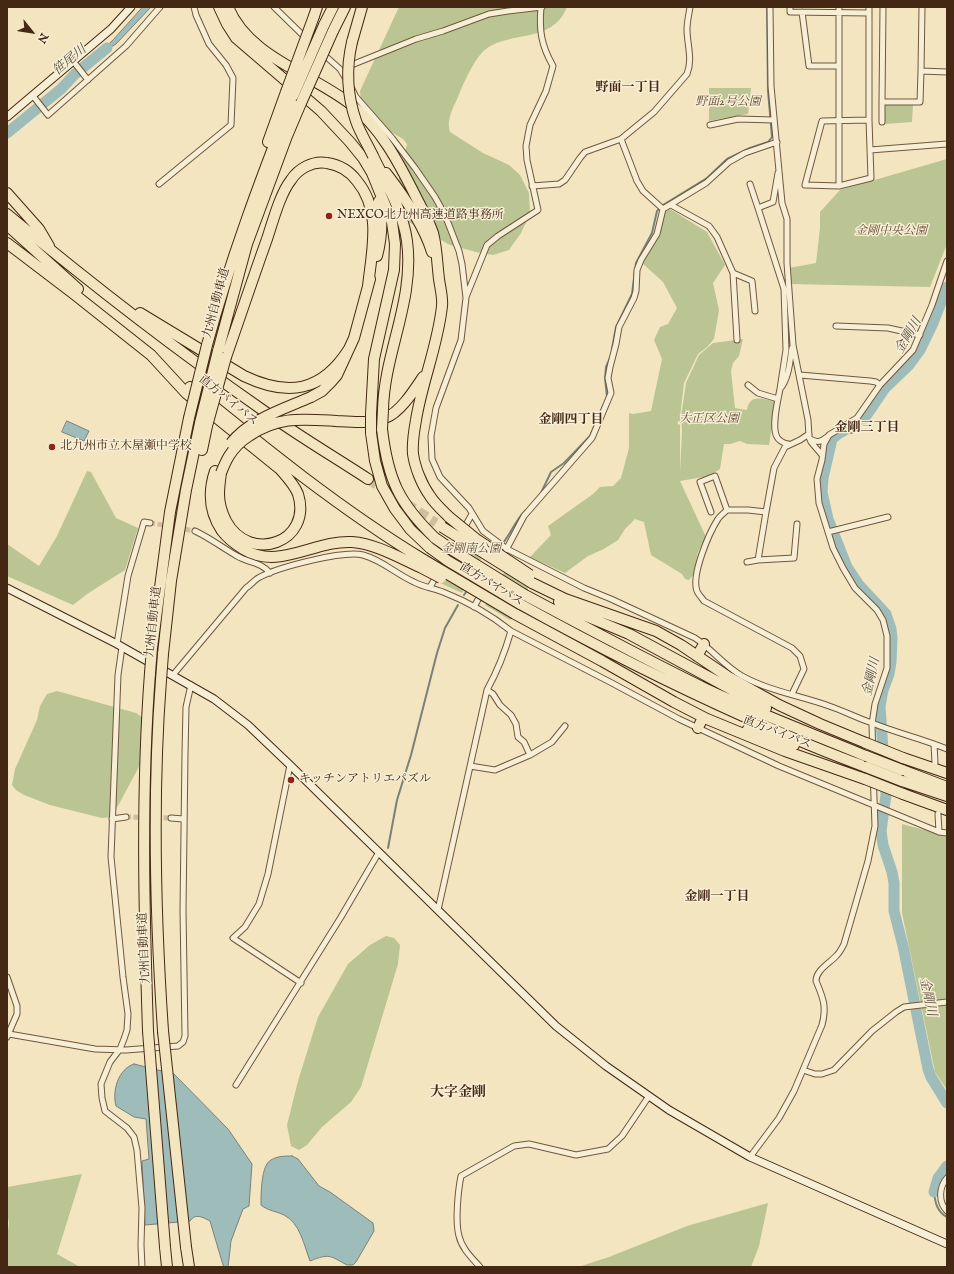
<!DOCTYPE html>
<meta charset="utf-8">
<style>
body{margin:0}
#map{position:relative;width:954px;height:1274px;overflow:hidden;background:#f3e5c0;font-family:"IM FELL English",serif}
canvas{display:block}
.frame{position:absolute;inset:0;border:8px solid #452814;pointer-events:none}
.north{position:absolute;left:12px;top:12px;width:40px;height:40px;-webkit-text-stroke:3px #f7eed6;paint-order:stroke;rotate:120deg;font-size:11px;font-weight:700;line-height:16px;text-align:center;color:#452814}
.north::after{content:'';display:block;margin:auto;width:14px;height:18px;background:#452814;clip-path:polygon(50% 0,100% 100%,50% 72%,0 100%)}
</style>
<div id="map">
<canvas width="954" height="1274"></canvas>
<div class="frame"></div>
<div class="north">N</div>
</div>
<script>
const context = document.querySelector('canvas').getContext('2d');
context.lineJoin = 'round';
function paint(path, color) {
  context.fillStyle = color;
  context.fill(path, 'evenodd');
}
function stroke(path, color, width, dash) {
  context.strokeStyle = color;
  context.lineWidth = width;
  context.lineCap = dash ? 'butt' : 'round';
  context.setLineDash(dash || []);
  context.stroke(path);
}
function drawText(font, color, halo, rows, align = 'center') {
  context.font = font + ' "IM FELL English","Noto Serif JP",serif';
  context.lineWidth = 3;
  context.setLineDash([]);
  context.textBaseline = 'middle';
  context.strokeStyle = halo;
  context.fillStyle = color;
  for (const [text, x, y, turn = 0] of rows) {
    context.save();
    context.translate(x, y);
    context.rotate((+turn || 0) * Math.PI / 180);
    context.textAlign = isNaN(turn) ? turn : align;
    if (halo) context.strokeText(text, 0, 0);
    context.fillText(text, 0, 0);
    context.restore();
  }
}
const green = new Path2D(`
 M399 7H567C552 44 512 30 486 49 475 57 463 84 458 97 453 108 446 120 450 132L483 153 509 165 520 175 529 193 530 214 521 233 509 250 493 255 476 252 450 245 398 216 391 210 389 205 398 183 407 144 403 139 374 122 362 112 360 91Z
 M709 88H751L748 114 709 121Z
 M885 105H913L912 122 885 124Z
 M947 159V244L930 287 791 284 789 268 816 263 820 228V212L840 190Z
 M670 209 707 232 725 265 713 283 719 310 714 339 707 347 698 354 684 383 680 417V473L682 431 681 417 686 383 699 355 713 343 743 339 739 356 733 363 731 371 735 408 747 410C749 393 764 399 776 402L769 445 747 444 740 441 730 444H724L720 469 709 476 680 481 706 537 698 552 693 575 689 580 685 579 682 574 651 555 644 522 635 519 625 529 618 540 604 549 588 556 565 573 530 557 551 535 548 526 593 494 600 487 613 486 621 478 629 448V413L633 414 651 411 662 359 654 340 660 327 668 324 677 308 663 282 642 263 658 236 665 211Z
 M87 471 91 472 116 518 138 528 125 570 87 594 73 605 7 576V544L39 566 57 536Z
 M468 527 491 545 479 562 462 593 438 582Z
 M509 564 533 579 510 620 485 605Z
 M57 691 136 713 153 725 155 732 149 748 112 817 102 818 50 805 24 795 16 790 12 785 15 769 37 720 40 706 47 694Z
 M902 824 947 836V1090L935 1072 902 913Z
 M386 936 394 938 400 945 398 964 361 1087 351 1102 322 1127 307 1145 299 1150 291 1146 287 1125 298 1081 318 1017 348 964 370 945Z
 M82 1174 57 1254 80 1267H7V1239L9 1223 7 1213V1187Z
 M768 1203 759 1246 751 1267H578L609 1257 687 1226Z`);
const water = new Path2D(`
 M143 7H151L116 44 111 47 98 59 96 56 113 40Z
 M67 421 89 431 84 441 62 432Z
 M134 1064 174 1074 228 1129 252 1164 249 1206 243 1209 231 1241 228 1267H225L223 1265 210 1221C202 1217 196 1213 190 1221L145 1225 142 1161 149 1159 146 1119 134 1117 116 1106C112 1091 118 1069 134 1064Z
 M292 1156 298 1159 319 1186 330 1192 373 1223 374 1231 356 1262 353 1265H347C330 1256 330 1253 310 1261 304 1245 300 1223 284 1215 276 1211 268 1211 261 1205 261 1194 261 1165 271 1160 277 1156 285 1156 292 1156Z`);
const stream = new Path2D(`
 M612 349 616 327 632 294 636 263 652 233 657 211 663 205 707 178 727 159 750 148 768 142 772 137 768 91 767 7
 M540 495 551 472 564 463 590 436 607 397 605 378 606 367 610 358
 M503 543C512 532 516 519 526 510
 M464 595 468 589
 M388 848 397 800 411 755 437 653 445 628 458 605
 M934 1192C935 1202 937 1212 947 1217`);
const river = new Path2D(`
 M7 133 61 89 75 74 107 48
 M947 287 933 323 920 350 909 365 885 388 864 419 838 434 832 439 823 478 822 492 828 519 847 567 859 585 886 614 891 629 892 638 891 662 889 674 883 690 880 706 886 795 881 831 883 845 892 872 894 883V911L903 946 928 1069 931 1077 947 1103
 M934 1192 938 1178 947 1166`);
const streetTunnel = new Path2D(`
 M150 523 170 526
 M178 528 195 531
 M126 817 171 818`);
const highwayTunnel = new Path2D(`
 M368 479 436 523`);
const street = new Path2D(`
 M274 7 316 48
 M770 7 771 86 782 203 787 219V263L793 345 808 420 809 437 811 442 822 455
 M790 7V12L869 13
 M839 7V186
 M869 7V120L871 178 839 186 805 185 822 121 869 120
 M883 7 882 102H920L921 71 947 72
 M802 12 809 66H839
 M322 53 340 69 346 79
 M73 61 88 80
 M349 66 416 39 443 31 489 14 508 11 542 7
 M921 71 922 7
 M352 89 356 97 392 138 415 168 435 197 445 215 459 251 462 264 466 298 461 340 436 408 431 436 432 459 440 477 469 508 483 531 507 549 584 588 611 599 695 638C712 649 724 666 742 676 769 691 801 696 829 706 844 711 857 718 872 723 897 733 923 739 947 749
 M33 96 48 115 126 46 160 7
 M882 122V102
 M710 125 738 119 774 120
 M870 150 947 144
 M159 184 231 125 233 78 226 65 209 44 196 15 194 7
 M750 184 758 208 773 202 778 173
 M532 186 559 184 565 180 580 158 585 152 621 139
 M671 205 709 226 717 237 733 273 737 340
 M758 208 784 289 786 350 780 389
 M663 209 643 191 637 181 621 139 654 112 687 74C693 59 687 45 687 29 687 22 689 14 690 7
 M733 273 752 281 755 311
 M466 297 487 245 498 236 538 210 527 160 526 146 530 125 546 91 553 66C541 45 539 30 541 7
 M836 326 888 328 920 335
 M800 375 870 381 876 382 880 385
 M748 385 758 393 778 399
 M849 423 852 430
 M810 439C817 443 821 442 827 437
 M788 444C784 443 779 441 777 437 771 427 778 400 780 389 789 379 790 360 792 348
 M711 512 700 482 715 476 727 510
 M766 512 758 560 794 558 797 524
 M463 530 472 514
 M195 531C210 538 223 548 237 556 249 563 261 562 270 573
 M828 532 888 517
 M506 550 524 516 592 438 611 393 608 378 610 367 616 344 619 327 634 298 636 291 637 270 641 260 657 234 663 209 706 183 729 162 745 153 777 142
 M747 562 758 560
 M430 587 447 558
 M474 607 487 583
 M117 644 128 576 144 522 150 523
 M122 647 118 675 111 857 123 977 128 1014 127 1030 124 1039 120 1049 110 1062 101 1084 102 1098 105 1111 127 1128 134 1137 137 1150 142 1208 141 1245 142 1267
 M173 675 246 588C251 585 255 579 260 577 279 567 344 550 363 555 382 560 396 574 414 582 423 587 433 588 443 592 466 601 491 615 511 631L610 682 679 719 779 766 939 832 947 833
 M792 694 804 669 800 656 792 648 704 601C702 598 698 594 697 591 691 575 709 533 718 519 720 516 724 513 727 510H748L766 512 774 468 785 447 800 440 809 434
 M934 744 935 763
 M530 755 552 742 565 726
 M873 760 872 724 875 704 887 668V636L883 620 877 610 855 588 843 568 833 548 819 503 817 479 822 460 824 444 829 435 857 418 880 385 913 350 932 305 947 261
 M290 765 268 874 259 904 245 927 233 938 301 983
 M470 766 495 770 530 755 524 742 518 737 516 724 511 715 500 705 493 694 487 690
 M938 814 939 832
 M171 818 183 819
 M112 819 126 817
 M438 910 487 690C498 670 505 652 511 631
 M7 977 17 1006V1014L7 1037
 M9 1034 95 1049 126 1050 178 1046 183 1042 185 1036 183 910 185 754 186 707 191 685
 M803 1070 815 1074H822L834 1070 872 1031 896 1012 904 1007 947 1002
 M236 1085 341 917 379 852
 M750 1157 779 1118 794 1091 822 1025C827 1006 823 998 816 981 816 970 830 963 837 955 840 952 842 948 844 944L868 861 875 826 873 770
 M947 1178C939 1187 938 1202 947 1211
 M480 1267C472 1258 462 1249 459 1236 455 1222 458 1191 461 1176L514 1146 529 1144 576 1155 608 1149 622 1136 649 1096`);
const secondary = new Path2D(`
 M7 117 111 29 131 7
 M7 588 117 644 214 699 248 725 290 765 556 1026 606 1066 669 1110 750 1157 947 1244`);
const highway = new Path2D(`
 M219 7 227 24 236 38 321 111 350 142 363 158 372 173 392 222 395 244 394 270 374 359 371 414
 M228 7C249 57 308 72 349 103 380 126 399 163 416 197 422 209 429 221 433 233 437 248 437 263 439 279 440 287 443 298 442 306 438 345 422 382 416 420 414 431 412 443 413 454 415 468 422 485 430 496 435 504 443 511 449 517
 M314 16 317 7
 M324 25 333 7
 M333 31 345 7
 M352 42 362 7
 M268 142 286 92
 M373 156C386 183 403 211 407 241 415 300 384 353 383 410
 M386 173C403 195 424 226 432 252
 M7 193 39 229 49 246
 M7 214C90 283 175 349 264 411 297 435 333 456 368 479
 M7 225 78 289
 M7 243 74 294 151 355 186 393 280 469C286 476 294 484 298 494 313 542 250 565 226 521 222 513 219 503 219 494 219 487 220 480 221 473
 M377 256C382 237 383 220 379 201
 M140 313 244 376C288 397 322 392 349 349
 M207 345C230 260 261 178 293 96
 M218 351 247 244 287 136 301 103
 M226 357C240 317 253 278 267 239 273 221 280 194 291 180 298 169 313 160 327 163 340 165 349 170 357 181 382 211 372 250 368 286
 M190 387C265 448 340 509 424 560
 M311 397 322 391 331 382 337 375 354 338 370 279
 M336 421C352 422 370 424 385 418 400 413 415 389 423 377
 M382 429C388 480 399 503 435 538
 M371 433 375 461 382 486 395 509 410 529 430 548
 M202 450 207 426
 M215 471C208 492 209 512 222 531 228 539 235 544 243 549 279 571 314 540 352 542 376 544 398 557 420 567
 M532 583 565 599 656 631 681 645 727 676 779 705 820 724 866 743
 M525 595C585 627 645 659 706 689 759 714 813 734 866 756
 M559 602 574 611 629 634 766 708
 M520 604C594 645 669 683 745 717 785 735 825 752 866 767
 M515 614 602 661 674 702 707 719 785 751 865 779
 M152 648 170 512 189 418
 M163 654 171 581 186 490 200 423
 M697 656 704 644
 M161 680C152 798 155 913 163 1031
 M698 728 703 717
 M748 729 794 745
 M903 758 947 773
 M902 770 947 787
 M902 781 947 796
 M903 794 947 810
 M148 1031C144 911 141 792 150 673
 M165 1247 167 1267
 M186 1247 189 1267`);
const highwayBridge = new Path2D(`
 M352 42C346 68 347 95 356 121 360 133 368 145 373 156
 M286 92 314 16
 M293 96 324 25
 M301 103 333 31
 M371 414V433
 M189 418 207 345
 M200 423 218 351
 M207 426 226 357
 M382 429 383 410
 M231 443C250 419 284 409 311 397
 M221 473C223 468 226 461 229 456 234 448 241 441 249 436 278 416 302 419 336 421
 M449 517 476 539 530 575
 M442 527 532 583
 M435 538 454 551 525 595
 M430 548 448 561 520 604
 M424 560 515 614
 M420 567 441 578
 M150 673 152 648
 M161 680 163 654
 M866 743 903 758
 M866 756 902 770
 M866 767 902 781
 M865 779 903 794
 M148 1031 165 1247
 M163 1031 186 1247`);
const markers = [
 [329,216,4,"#8f2418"],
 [52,447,4,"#8f2418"],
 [291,780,4,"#8f2418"]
];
const parkNames = [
 ["野面2号公園",728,103],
 ["金剛中央公園",891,232],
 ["大正区公園",709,420],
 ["金剛南公園",471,550]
];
const poiNames = [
 ["NEXCO北九州高速道路事務所",337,216],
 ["北九州市立木屋瀬中学校",60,447],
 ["キッチンアトリエパズル",299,780]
];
const streetNames = [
 ["九州自動車道",217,303,-75],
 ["直方バイパス",228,401,39],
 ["直方バイパス",491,585,31],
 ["九州自動車道",154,622,-84],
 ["直方バイパス",777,733,21],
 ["九州自動車道",145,948,-93]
];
const waterNames = [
 ["笹尾川",70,61,-40],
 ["金剛川",909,336,-60],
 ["金剛川",872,677,-77],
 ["金剛川",927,997,78]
];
const neighbourhoodNames = [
 ["野面一丁目",628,88],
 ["金剛四丁目",571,420],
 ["金剛三丁目",867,428],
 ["金剛一丁目",717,897]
];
const quarterNames = [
 ["大字金剛",458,1093]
];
paint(green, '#bac593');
paint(water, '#9ebdba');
stroke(water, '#7a8178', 1);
stroke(stream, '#7a8178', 2);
stroke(river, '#9ebdba', 11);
stroke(streetTunnel, '#d0bf9e', 5, [5, 2.5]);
stroke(highwayTunnel, '#d0bf9e', 10, [10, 5]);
stroke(street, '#70573f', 7);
stroke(secondary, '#452814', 9);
stroke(highway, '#452814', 12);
stroke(street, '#f7eed6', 5);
stroke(secondary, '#f7eed6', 7);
stroke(highway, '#f3e5c0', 10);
stroke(highwayBridge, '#452814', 12, []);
stroke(highwayBridge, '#f3e5c0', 10);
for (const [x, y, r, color] of markers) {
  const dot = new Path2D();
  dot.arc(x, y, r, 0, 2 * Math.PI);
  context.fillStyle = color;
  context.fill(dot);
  stroke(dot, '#f7eed6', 1.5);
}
drawText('italic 12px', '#624f34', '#f7eed6', parkNames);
drawText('12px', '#452814', '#f7eed6', poiNames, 'left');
drawText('12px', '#452814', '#f7eed6', streetNames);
drawText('italic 13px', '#5b4d3e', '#f7eed6', waterNames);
drawText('bold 13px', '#452814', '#f7eed6', neighbourhoodNames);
drawText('bold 14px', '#452814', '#f7eed6', quarterNames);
</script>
